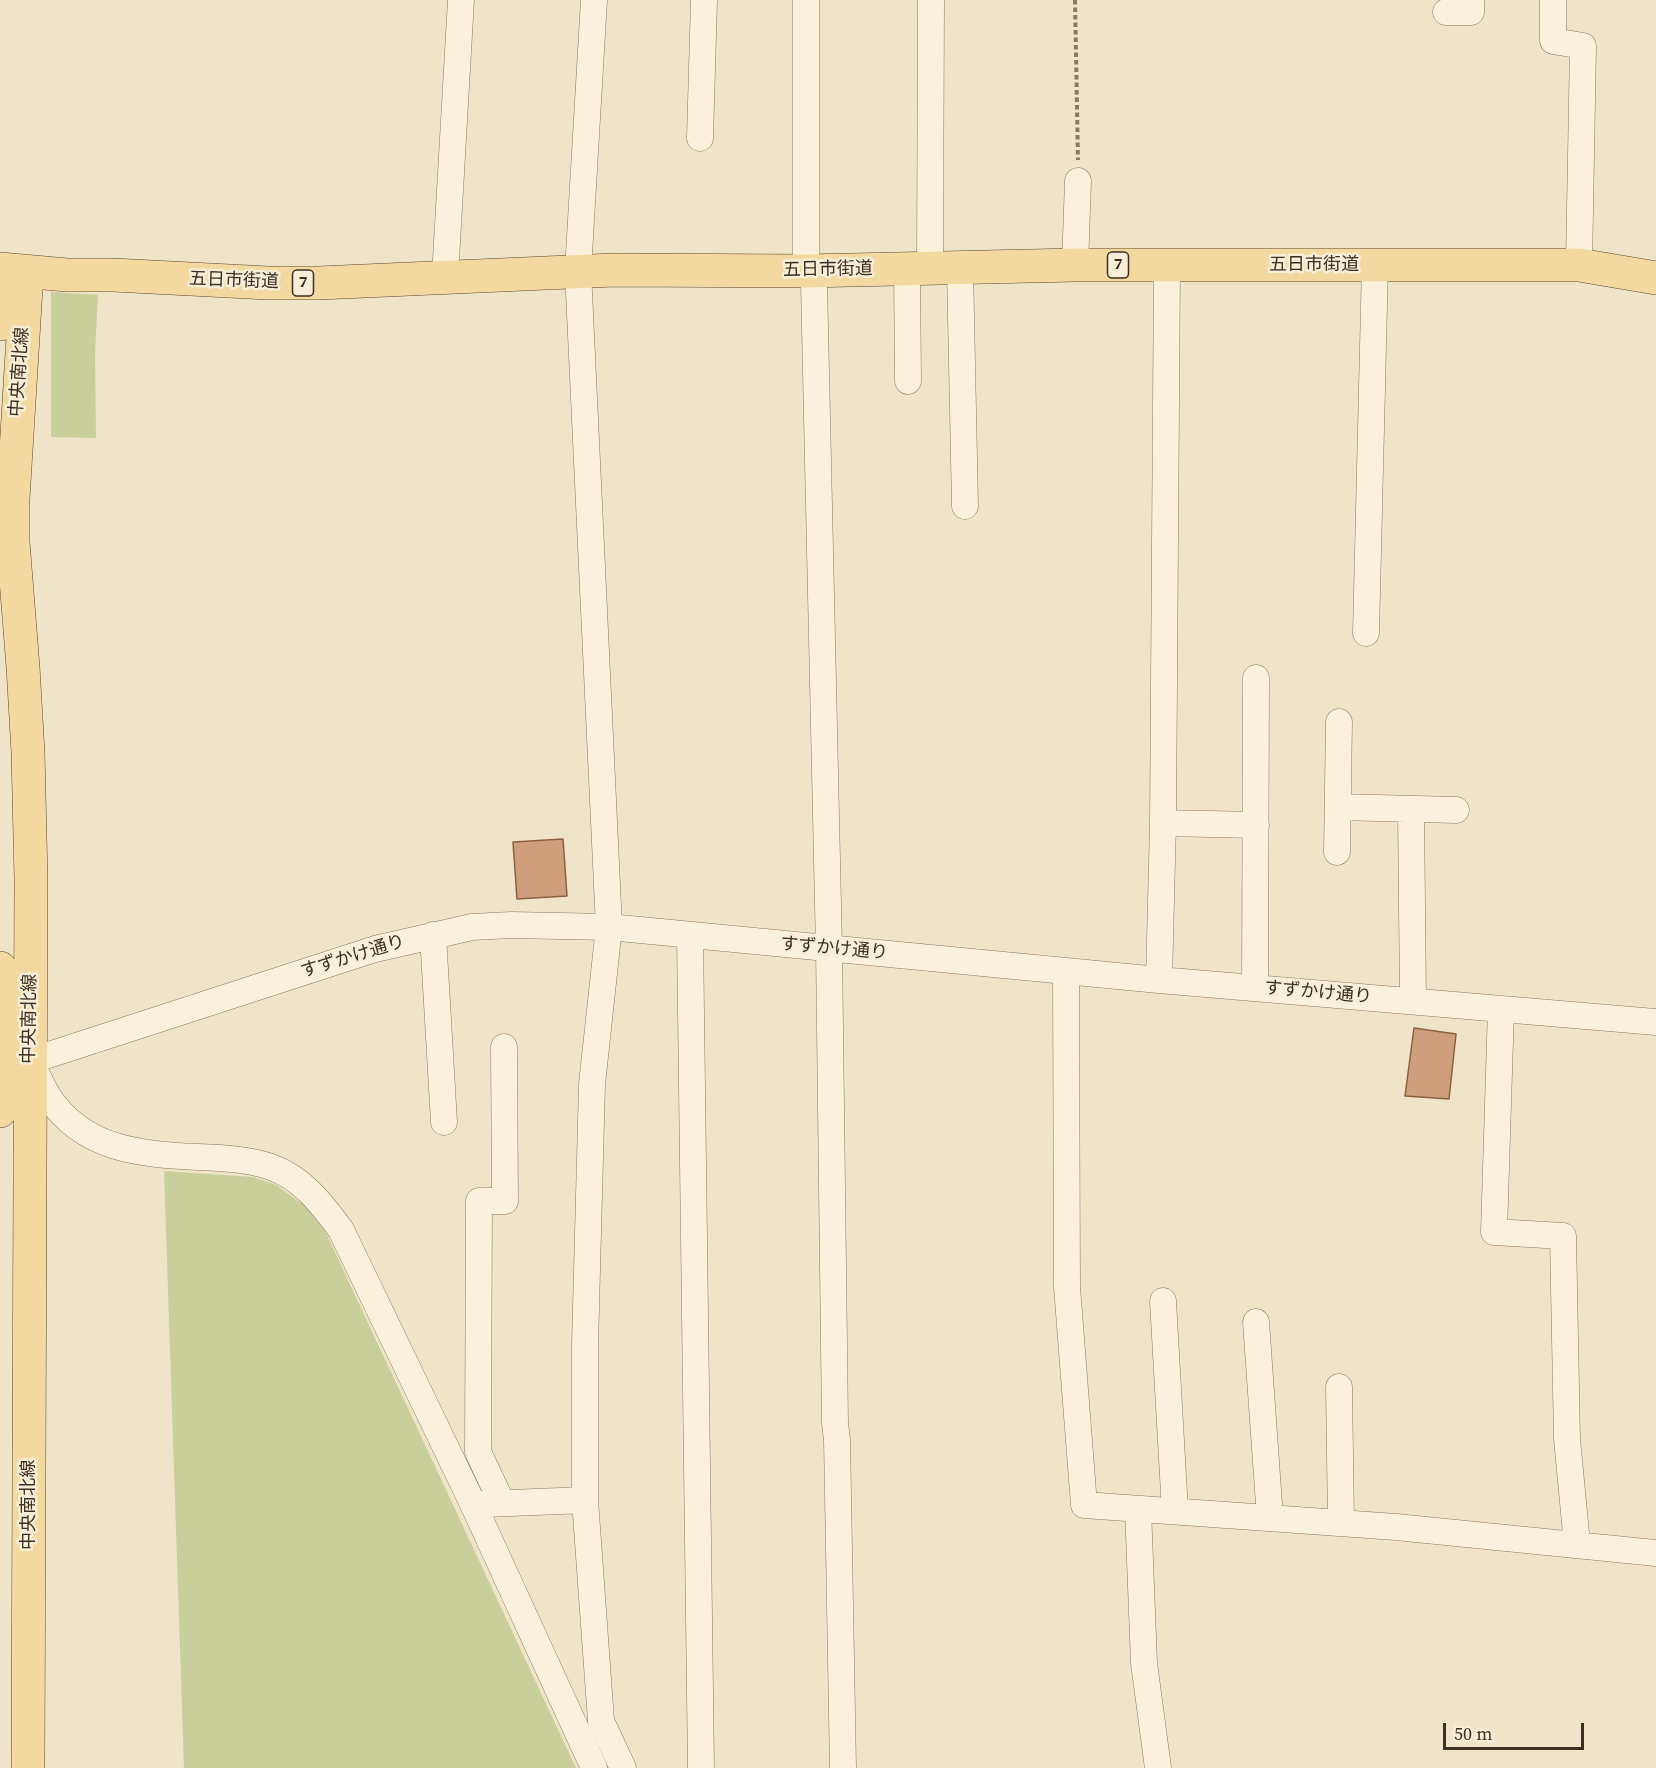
<!DOCTYPE html>
<meta charset="utf-8">
<style>
body{margin:0}
#map{position:relative;width:1656px;height:1768px;overflow:hidden;background:#f0e4c8;font-family:"Source Serif 4",serif}
canvas{display:block}
.scale{position:absolute;left:1443px;top:1723px;width:141px;height:27px;box-sizing:border-box;border:3px solid #3d2e20;border-top:0;padding-left:8px;font-size:18px;line-height:21px;white-space:nowrap;color:#3d2e20;-webkit-text-stroke:4px #f7eed8;paint-order:stroke}
</style>
<div id="map">
<canvas width="1656" height="1768"></canvas>
<div class="scale">50 m</div>
</div>
<script>
const context = document.querySelector('canvas').getContext('2d');
context.lineJoin = 'round';
function paint(path, color) {
  context.fillStyle = color;
  context.fill(path, 'evenodd');
}
function stroke(path, color, width, dash) {
  context.strokeStyle = color;
  context.lineWidth = width;
  context.lineCap = dash ? 'butt' : 'round';
  context.setLineDash(dash || []);
  context.stroke(path);
}
function drawText(font, color, halo, rows, align = 'center') {
  context.font = font + ' "Source Serif 4","Noto Sans JP",serif';
  context.lineWidth = 5;
  context.setLineDash([]);
  context.textBaseline = 'middle';
  context.strokeStyle = halo;
  context.fillStyle = color;
  for (const [text, x, y, turn = 0] of rows) {
    context.save();
    context.translate(x, y);
    context.rotate((+turn || 0) * Math.PI / 180);
    context.textAlign = isNaN(turn) ? turn : align;
    if (halo) context.strokeText(text, 0, 0);
    context.fillText(text, 0, 0);
    context.restore();
  }
}
const green = new Path2D(`
 M51 292 98 295 95 353 96 438 51 437Z
 M164 1171 253 1177 276 1185 306 1207 326 1233 576 1768H184Z`);
const building = new Path2D(`
 M563 839 567 896 517 899 513 842Z
 M1414 1028 1456 1034 1449 1099 1405 1096Z`);
const path = new Path2D(`
 M1075 0 1078 160`);
const minor = new Path2D(`
 M594 0 578 271 609 927 592 1084 585 1345V1500L601 1721 623 1768
 M806 0V271L814 284 829 949 835 1423 837 1440 843 1768
 M1553 0V41L1583 46 1579 265
 M1446 12H1471V0
 M700 138 704 0
 M1075 265 1078 181
 M960 268 965 506
 M907 269 908 381
 M930 269 931 0
 M445 277 461 0
 M1366 633 1375 265
 M1338 807 1456 810
 M1411 810 1413 1000
 M1163 823 1256 825
 M1337 852 1339 722
 M433 935 444 1122
 M690 936 701 1768
 M1066 971 1067 1287 1084 1505 1396 1527 1656 1553
 M1159 980 1163 823 1167 265
 M1255 988 1256 678
 M1501 1009 1494 1232 1563 1236 1567 1439 1577 1544
 M13 1061H30L375 949 472 927 511 925 609 927 1159 980 1656 1022
 M31 1064C37 1074 42 1086 48 1096 83 1150 140 1154 198 1157 223 1158 248 1159 271 1167 302 1178 322 1204 341 1230L473 1504 594 1768
 M1163 1301 1175 1511
 M1256 1322 1270 1518
 M1339 1387 1341 1523
 M502 1503 478 1452 479 1201H505L504 1047
 M485 1504 585 1500
 M1138 1509 1144 1663 1158 1768`);
const major = new Path2D(`
 M0 269 67 275H113L268 283H319L614 270 806 271 1075 265H1579L1656 278
 M27 272 13 499V542L23 667 28 752 31 879 28 1768
 M0 324 4 269
 M0 968V1111`);
const shields = [
 [1118,265,21],
 [303,283,21]
];
const shieldNames = [
 ["7",1118,265],
 ["7",303,283]
];
const streetNames = [
 ["五日市街道",1314,265],
 ["五日市街道",828,270,-1],
 ["五日市街道",234,281,2],
 ["中央南北線",20,372,-86],
 ["すずかけ通り",834,949,5],
 ["すずかけ通り",353,957,-17],
 ["すずかけ通り",1318,993,5],
 ["中央南北線",30,1019,-89],
 ["中央南北線",29,1505,-90]
];
paint(green, '#c9cf9b');
paint(building, '#cf9f7d');
stroke(building, '#8d5f41', 1.5);
stroke(minor, '#8d765c', 27);
stroke(major, '#5b4430', 34);
stroke(path, '#8d765c', 4, [4.5, 3]);
stroke(minor, '#faf1dc', 26);
stroke(major, '#f3d9a0', 33);
for (const [x, y, w] of shields) {
  const box = new Path2D();
  box.roundRect(x - w / 2, y - 13, w, 26, 4.5);
  context.fillStyle = '#f7eed8';
  context.fill(box);
  stroke(box, '#3d2e20', 1.5);
}
drawText('bold 16px', '#3d2e20', null, shieldNames);
drawText('18px', '#3d2e20', '#f7eed8', streetNames);
</script>
